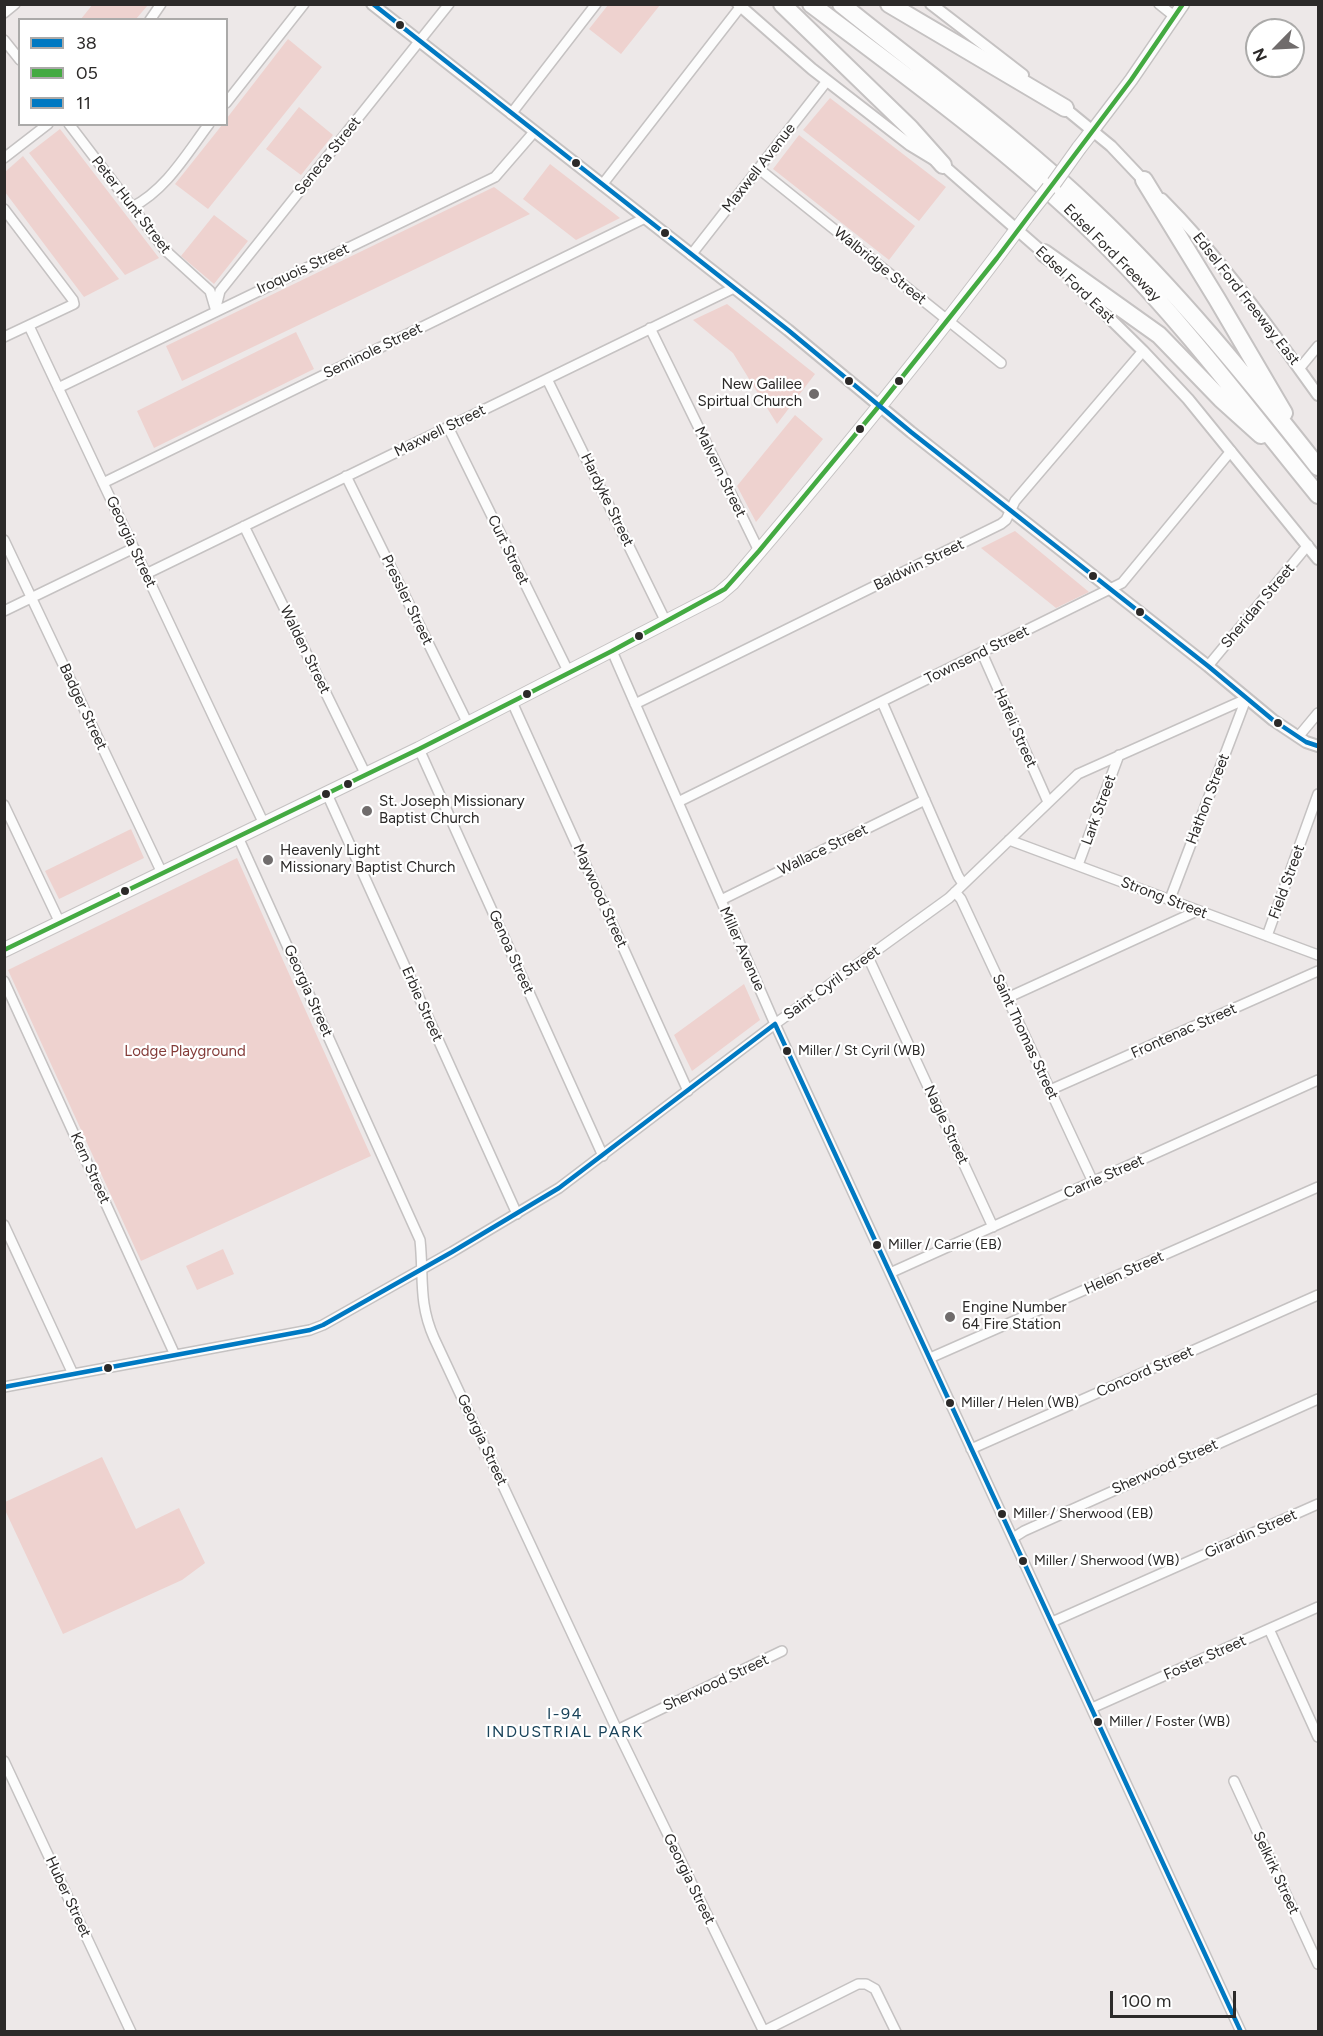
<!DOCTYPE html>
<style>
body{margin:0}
#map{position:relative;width:1323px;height:2036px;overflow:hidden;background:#ede8e8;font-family:Figtree,sans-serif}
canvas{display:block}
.frame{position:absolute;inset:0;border:6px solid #2c2a29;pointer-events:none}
.legend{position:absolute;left:18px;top:18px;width:210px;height:108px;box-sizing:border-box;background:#fff;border:2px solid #abaaa9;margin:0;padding:8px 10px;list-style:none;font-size:18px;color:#2c2a29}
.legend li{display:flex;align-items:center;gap:12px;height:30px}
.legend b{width:30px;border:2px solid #abaaa9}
.north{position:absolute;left:1245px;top:18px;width:60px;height:60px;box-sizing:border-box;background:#fff;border:2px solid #abaaa9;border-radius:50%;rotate:246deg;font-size:16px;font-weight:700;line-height:24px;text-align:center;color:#2c2a29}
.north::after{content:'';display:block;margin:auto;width:21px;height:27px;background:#706c6c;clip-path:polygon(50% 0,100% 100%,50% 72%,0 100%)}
.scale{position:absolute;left:1110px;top:1991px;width:126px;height:27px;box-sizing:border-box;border:3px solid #2c2a29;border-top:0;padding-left:8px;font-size:18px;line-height:21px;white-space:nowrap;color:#2c2a29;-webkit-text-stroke:4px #fff;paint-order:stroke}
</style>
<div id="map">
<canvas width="1323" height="2036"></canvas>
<div class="frame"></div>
<ul class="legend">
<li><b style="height:8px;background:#0079c2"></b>38</li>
<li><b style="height:8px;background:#44aa42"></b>05</li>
<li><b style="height:8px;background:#0079c2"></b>11</li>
</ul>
<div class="north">N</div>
<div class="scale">100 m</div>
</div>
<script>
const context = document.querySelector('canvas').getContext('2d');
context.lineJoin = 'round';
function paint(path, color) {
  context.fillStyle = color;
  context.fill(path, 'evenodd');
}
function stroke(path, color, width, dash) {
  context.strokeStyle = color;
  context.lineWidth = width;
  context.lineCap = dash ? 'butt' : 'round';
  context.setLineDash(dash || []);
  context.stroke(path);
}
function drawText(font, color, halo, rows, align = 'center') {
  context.font = font + ' Figtree,sans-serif';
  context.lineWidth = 4.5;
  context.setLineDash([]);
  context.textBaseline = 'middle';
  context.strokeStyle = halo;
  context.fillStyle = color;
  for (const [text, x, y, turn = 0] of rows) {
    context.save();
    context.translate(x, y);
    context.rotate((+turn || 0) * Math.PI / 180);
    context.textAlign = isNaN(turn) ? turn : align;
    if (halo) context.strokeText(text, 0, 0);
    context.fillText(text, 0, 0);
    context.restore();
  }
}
const green = new Path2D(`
 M93 4H147L148 5 136 19H81Z
 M608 5V4L660 5 621 54 589 29Z
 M288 39 322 67 208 209 175 184 222 125 226 124 227 118Z
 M830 98 946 187 919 221 803 130Z
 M299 107 333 135 301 175 266 149Z
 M60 129 159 258 125 275 29 153Z
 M799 135 915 226 889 260 773 169Z
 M23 156 119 279 84 297 5 192V172Z
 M550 164 620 218 576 240 523 199Z
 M494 187 530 214 182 381 166 346Z
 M214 215 248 241 214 284 181 256Z
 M727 304 815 374 777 424 733 353 693 320Z
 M296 332 314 369 154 448 137 411Z
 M795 415 823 439 756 522 737 486Z
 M1015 531 1089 592 1056 608 981 548Z
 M131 829 144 858 59 899 45 871Z
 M237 858 371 1156 141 1261 8 970Z
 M744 984 760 1020 692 1071 674 1035Z
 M223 1249 234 1274 197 1290 186 1266Z
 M102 1457 136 1529 179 1508 205 1563 182 1580 63 1634 5 1510V1502Z`);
const minor = new Path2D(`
 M1159 4 1174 16
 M4 13 15 4
 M150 20 161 4
 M4 40 20 60
 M226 103 304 4
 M511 114 596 4
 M69 124 165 250 210 291 215 308
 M4 158 48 124
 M759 169 1001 363
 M602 185 741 6
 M132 207C166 190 187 153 209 124
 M4 209 73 300 74 304 4 337
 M691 255 827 81
 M215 311 220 291 449 4
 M29 326 264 824
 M650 328 759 551
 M1299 369 1318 346
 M547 379 666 622
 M58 388 495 177 534 132
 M448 427 569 673
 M346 476 468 724
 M103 483 643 219
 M244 526 366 775
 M4 540 162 873
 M146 574 734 288
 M4 611 134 548
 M612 651 775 1024 1241 2032
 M982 653 1048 802
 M1208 666 1308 545
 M512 702 688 1091
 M882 702 958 876 963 884
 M635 704 1001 524 1006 520 1015 501 1143 351
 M1298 737 1318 713
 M419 749 603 1156
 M327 794 517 1214
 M678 802 1122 583 1231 451
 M4 805 60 923
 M238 837 420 1240C424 1277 418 1302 434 1338L617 1730 764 2032
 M1009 840 1318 955
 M1078 865 1119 755
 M955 892 961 899 1093 1182
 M1170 899 1246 699
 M721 900 925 800
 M1267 936 1318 794
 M868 957 993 1227
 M4 981 175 1355
 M1007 998 1197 911
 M1050 1090 1318 971
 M4 1225 73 1374
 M890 1273 1318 1080
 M930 1358 1318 1187
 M4 1387 310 1330 323 1325 452 1252 559 1188 775 1024 949 898 1078 774 1246 699
 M971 1449 1318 1295
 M1013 1538 1024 1531 1318 1399
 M1052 1622 1318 1504
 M1269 1629 1318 1737
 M1092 1708 1318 1607
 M617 1730 782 1651
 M4 1761 131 2032
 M1234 1781 1318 1964
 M764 2031 858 1984H866L875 1989 896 2032`);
const tertiary = new Path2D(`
 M372 4 788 330 911 432 1208 666 1273 720 1306 742 1318 746
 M738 4 812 69 910 145 943 165 1047 256
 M931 4 1023 75
 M1061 105 1111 146 1146 183
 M1162 199C1222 259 1269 327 1318 395
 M1071 280 1143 351 1188 399 1318 559`);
const secondary = new Path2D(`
 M1093 130 1131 80 1183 4`);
const primary = new Path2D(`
 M1079 148 1093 130
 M4 950 419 749 718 595 732 583C834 464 934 342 1027 216`);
const motorway = new Path2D(`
 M782 4 910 128 943 165
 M811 4C914 82 1019 157 1110 249 1186 326 1250 412 1318 495
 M841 4C926 73 1015 136 1094 212 1176 290 1248 378 1318 467
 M889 4 1065 108
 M1144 180 1217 299 1284 413
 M1044 253 1159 335 1221 399 1261 435`);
const primaryBridge = new Path2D(`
 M1054 183 1079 148
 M1027 216 1049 188`);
const bus1 = new Path2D(`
 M775 1024 1241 2032
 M4 1387 310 1330 323 1325 452 1252 559 1188 775 1024`);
const bus2 = new Path2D(`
 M4 950 419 749 612 651 725 589 759 551 879 406 997 258 1131 80 1183 4`);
const bus3 = new Path2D(`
 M373 4 788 330 911 432 1208 666 1273 720 1306 742 1318 746`);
const markers = [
 [400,25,5,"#2c2a29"],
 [576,163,5,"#2c2a29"],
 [665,233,5,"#2c2a29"],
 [849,381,5,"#2c2a29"],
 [899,381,5,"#2c2a29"],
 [814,394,6,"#706c6c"],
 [860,429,5,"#2c2a29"],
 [1093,576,5,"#2c2a29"],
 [1140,612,5,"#2c2a29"],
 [639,636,5,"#2c2a29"],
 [527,694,5,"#2c2a29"],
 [1278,723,5,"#2c2a29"],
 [348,784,5,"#2c2a29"],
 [326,794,5,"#2c2a29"],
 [367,811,6,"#706c6c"],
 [268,860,6,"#706c6c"],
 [125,891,5,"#2c2a29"],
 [787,1051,5,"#2c2a29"],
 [877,1245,5,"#2c2a29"],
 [950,1317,6,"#706c6c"],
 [108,1368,5,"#2c2a29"],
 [950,1403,5,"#2c2a29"],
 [1002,1514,5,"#2c2a29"],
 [1023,1561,5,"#2c2a29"],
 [1098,1722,5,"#2c2a29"]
];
const busNames = [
 ["Miller / St Cyril (WB)",798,1051],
 ["Miller / Carrie (EB)",888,1245],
 ["Miller / Helen (WB)",961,1403],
 ["Miller / Sherwood (EB)",1013,1514],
 ["Miller / Sherwood (WB)",1034,1561],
 ["Miller / Foster (WB)",1109,1722]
];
const streetNames = [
 ["Seneca Street",328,156,-51],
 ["Maxwell Avenue",759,168,-52],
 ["Peter Hunt Street",131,205,52],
 ["Edsel Ford Freeway",1112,253,45],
 ["Walbridge Street",880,266,39],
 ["Iroquois Street",303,269,-25],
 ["Edsel Ford East",1075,285,44],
 ["Edsel Ford Freeway East",1246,299,52],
 ["Seminole Street",373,351,-26],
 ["Maxwell Street",440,431,-26],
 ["Malvern Street",720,472,64],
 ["Hardyke Street",607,500,64],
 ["Georgia Street",131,542,65],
 ["Curt Street",508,550,64],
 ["Baldwin Street",919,565,-26],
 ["Pressler Street",407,600,64],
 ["Sheridan Street",1258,606,-50],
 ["Walden Street",305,650,64],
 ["Townsend Street",977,655,-26],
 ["Badger Street",83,707,65],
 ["Hafeli Street",1015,728,66],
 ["Hathon Street",1208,799,-69],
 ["Lark Street",1099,810,-70],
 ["Wallace Street",823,850,-26],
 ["Field Street",1287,882,-70],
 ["Maywood Street",600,896,66],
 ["Strong Street",1164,898,21],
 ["Miller Avenue",742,949,66],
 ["Genoa Street",511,952,66],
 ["Saint Cyril Street",832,983,-36],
 ["Georgia Street",308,991,66],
 ["Erbie Street",422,1004,66],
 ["Frontenac Street",1184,1031,-24],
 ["Saint Thomas Street",1025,1037,65],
 ["Nagle Street",946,1125,65],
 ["Kern Street",90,1168,66],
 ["Carrie Street",1104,1177,-24],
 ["Helen Street",1124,1273,-24],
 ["Concord Street",1145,1372,-24],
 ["Georgia Street",482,1440,65],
 ["Sherwood Street",1165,1467,-24],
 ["Girardin Street",1251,1534,-24],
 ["Foster Street",1205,1658,-24],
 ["Sherwood Street",716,1683,-25],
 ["Selkirk Street",1276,1873,65],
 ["Georgia Street",689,1879,64],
 ["Huber Street",68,1897,65]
];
const poiNames = [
 ["New Galilee",802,385,"right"],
 ["Spirtual Church",802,402,"right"],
 ["St. Joseph Missionary",379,802],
 ["Baptist Church",379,819],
 ["Heavenly Light",280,851],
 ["Missionary Baptist Church",280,868],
 ["Engine Number",962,1308],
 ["64 Fire Station",962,1325]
];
const parkNames = [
 ["Lodge Playground",185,1052]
];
const neighbourhoodNames = [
 ["I-94",565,1714],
 ["INDUSTRIAL PARK",565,1732]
];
paint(green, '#eed2cf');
stroke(minor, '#c5c2c2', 12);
stroke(tertiary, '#c5c2c2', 14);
stroke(secondary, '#c5c2c2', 15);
stroke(primary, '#c5c2c2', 16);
stroke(motorway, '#c5c2c2', 20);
stroke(minor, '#fcfcfc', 9);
stroke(tertiary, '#fcfcfc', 10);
stroke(secondary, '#fcfcfc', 12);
stroke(primary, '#fcfcfc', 14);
stroke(motorway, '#fcfcfc', 16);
stroke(primaryBridge, '#c5c2c2', 16, []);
stroke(primaryBridge, '#fcfcfc', 14);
stroke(bus1, '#0079c2', 4.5);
stroke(bus2, '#44aa42', 4.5);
stroke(bus3, '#0079c2', 4.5);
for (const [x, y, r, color] of markers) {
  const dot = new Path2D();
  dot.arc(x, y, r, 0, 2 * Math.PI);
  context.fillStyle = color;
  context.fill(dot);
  stroke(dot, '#fff', 2);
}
drawText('14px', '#2c2a29', '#fff', busNames, 'left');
drawText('15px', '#2c2a29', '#fff', streetNames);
drawText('15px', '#2c2a29', '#fff', poiNames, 'left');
drawText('15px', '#843c39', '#fff', parkNames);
context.letterSpacing = '1.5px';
drawText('16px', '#19435a', '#fff', neighbourhoodNames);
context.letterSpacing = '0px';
</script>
